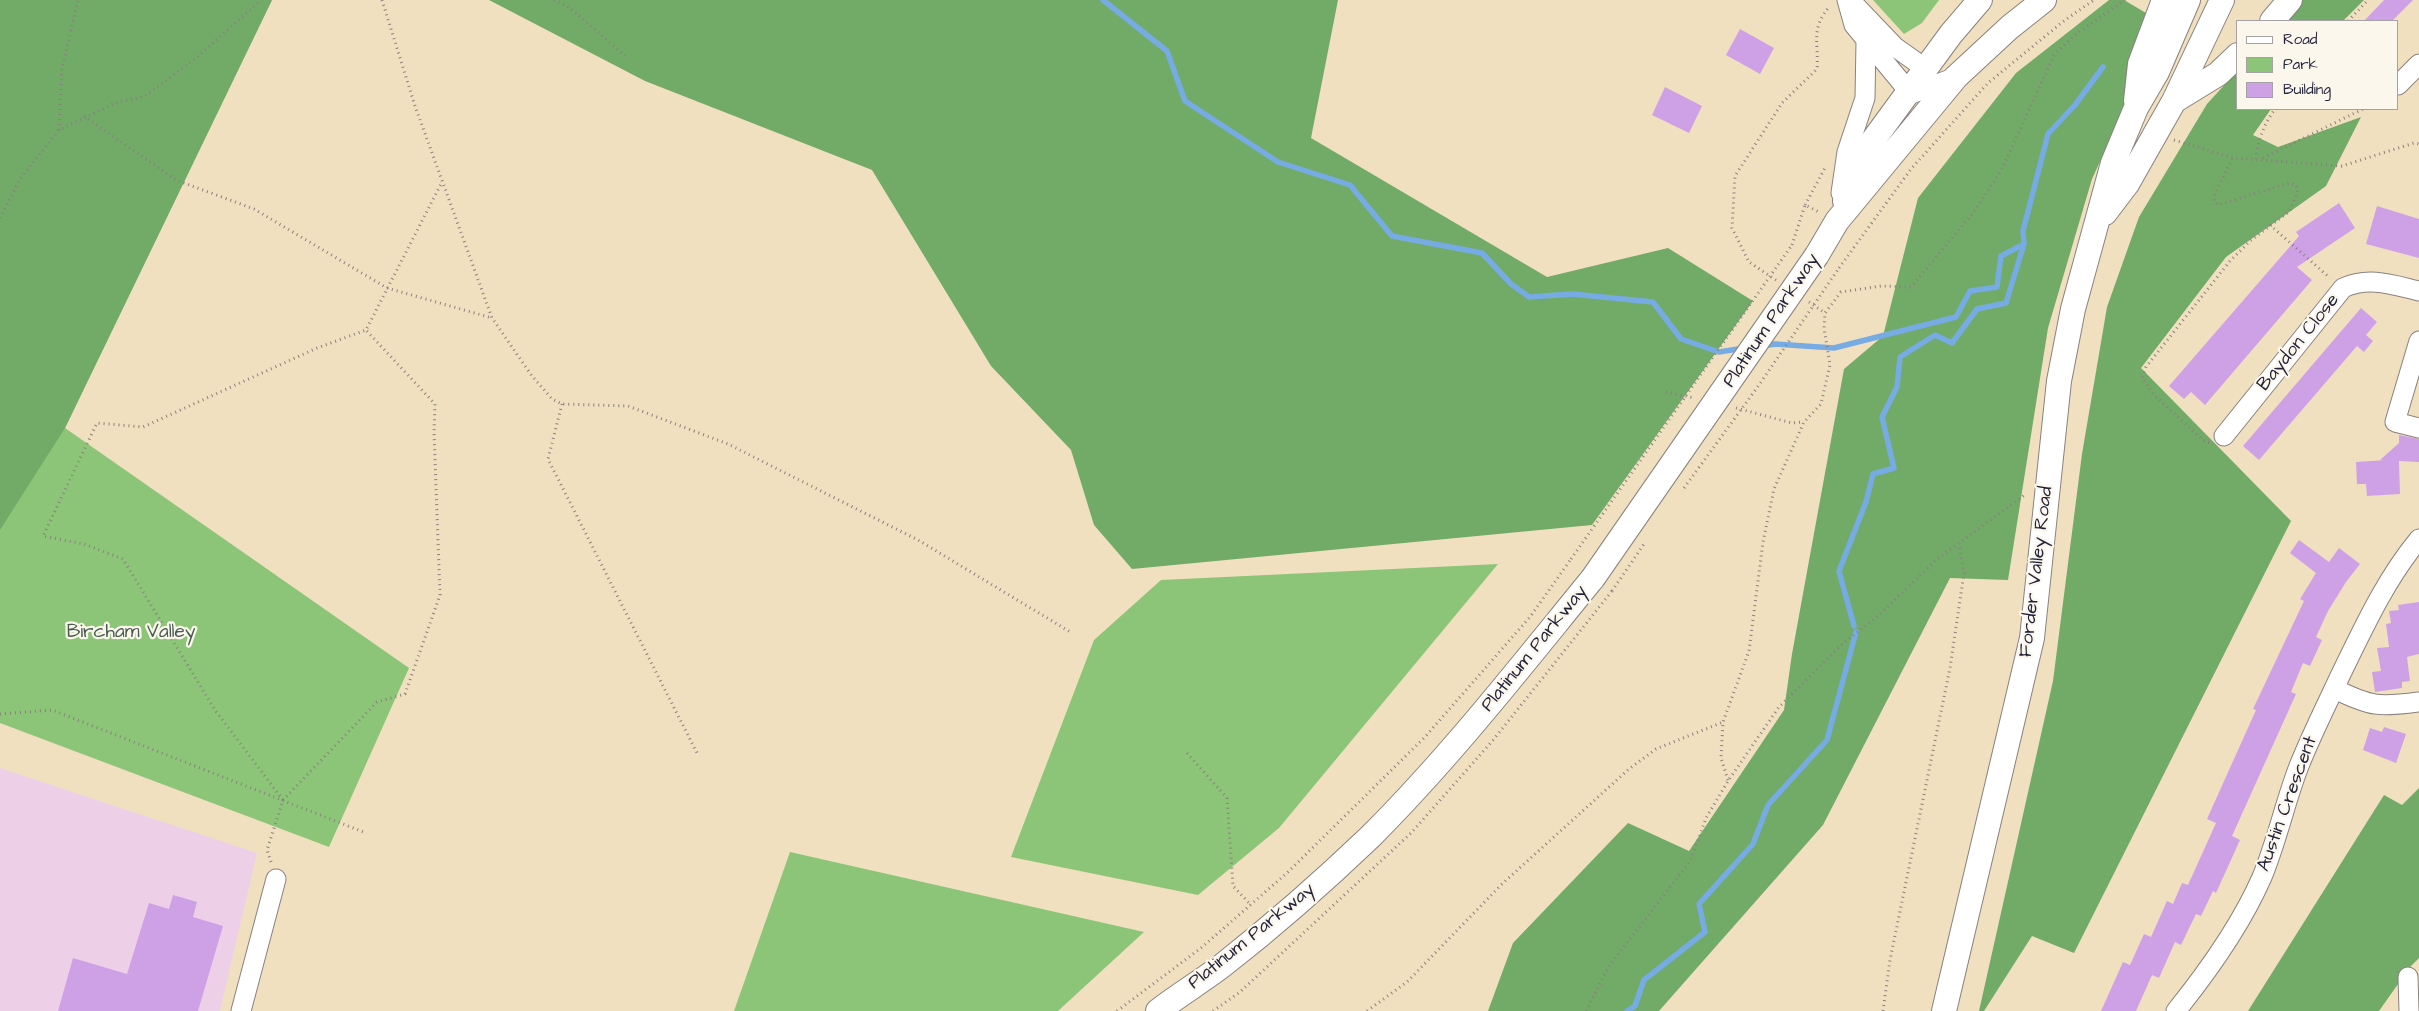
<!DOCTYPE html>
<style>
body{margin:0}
#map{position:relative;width:2419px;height:1011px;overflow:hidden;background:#f0e0c0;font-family:"Architects Daughter",sans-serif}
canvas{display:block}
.legend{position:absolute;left:2236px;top:20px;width:162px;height:90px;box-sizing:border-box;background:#fbf7ec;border:1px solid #a4a2a5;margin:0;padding:6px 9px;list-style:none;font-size:15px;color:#22223b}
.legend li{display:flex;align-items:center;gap:10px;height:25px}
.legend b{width:25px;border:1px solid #a4a2a5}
</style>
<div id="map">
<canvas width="2419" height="1011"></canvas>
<ul class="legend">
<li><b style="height:6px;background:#fff"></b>Road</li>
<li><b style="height:14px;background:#8dc578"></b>Park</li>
<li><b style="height:14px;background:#cea1e6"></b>Building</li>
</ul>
</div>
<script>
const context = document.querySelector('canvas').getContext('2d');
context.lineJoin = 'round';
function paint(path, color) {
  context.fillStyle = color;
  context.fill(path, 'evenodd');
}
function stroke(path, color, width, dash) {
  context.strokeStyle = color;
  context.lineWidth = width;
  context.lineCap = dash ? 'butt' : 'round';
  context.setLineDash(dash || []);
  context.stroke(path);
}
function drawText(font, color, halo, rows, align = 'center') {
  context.font = font + ' "Architects Daughter",sans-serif';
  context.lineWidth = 4.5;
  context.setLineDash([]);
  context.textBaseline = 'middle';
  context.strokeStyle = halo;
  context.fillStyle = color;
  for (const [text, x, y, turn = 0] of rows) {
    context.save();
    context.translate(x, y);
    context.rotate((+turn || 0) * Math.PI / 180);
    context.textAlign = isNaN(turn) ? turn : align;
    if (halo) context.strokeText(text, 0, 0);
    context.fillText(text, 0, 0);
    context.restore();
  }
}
const built = new Path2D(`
 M0 768 257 853 220 1011H0Z`);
const green = new Path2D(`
 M0 0H272L65 428 409 668 329 847 0 723Z
 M1873 0H1939L1922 23 1904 34Z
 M1498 564 1279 828 1198 895 1011 857 1094 640 1161 580Z
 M790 852 1144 932 1058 1011H734Z`);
const forest = new Path2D(`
 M0 0H272L65 428 0 530Z
 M489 0H1338L1311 138 1547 277 1668 248 1753 301 1592 525 1132 569 1094 525 1071 450 991 366 872 170 645 81Z
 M2109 0H2124L2163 23 2092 179 2048 328 2008 580 1950 578 1823 825 1659 1011H1488L1513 943 1628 823 1689 851 1784 710 1792 654 1844 369 1883 336 1918 198 2016 73Z
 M2301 0H2364L2343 21H2282Z
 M2238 70V109H2271L2253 135 2278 147 2361 117 2326 186 2226 257 2141 368 2291 521 2074 953 2032 936 1984 1011H1979L2053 681 2082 454 2107 307 2139 217 2207 104Z
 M2419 788V958L2410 967 2379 1011H2248L2384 795 2402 805Z`);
const stream = new Path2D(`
 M1103 0 1167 51 1185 101 1278 162 1350 185 1392 236 1482 253 1511 284 1529 297 1572 294 1653 302 1681 339 1719 352 1744 348
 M1763 346 1775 344 1834 348 1956 317 1970 291 1997 287 2001 256 2024 244
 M1854 626 1839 571 1866 502 1873 474 1894 468 1882 417 1897 387 1900 357 1935 335 1952 343 1977 309 2006 303 2024 244 2023 231 2048 134 2075 105 2103 67
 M1627 1011 1635 1006 1644 980 1705 932 1699 904 1753 844 1768 805 1827 740 1856 632`);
const building = new Path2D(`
 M2384 0H2413L2392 21H2364Z
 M1740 29 1774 48 1760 74 1726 55Z
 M1665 87 1702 106 1689 133 1652 115Z
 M2339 203 2355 228 2297 267 2312 280 2205 405 2191 392 2184 399 2169 386 2299 236 2296 232Z
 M2377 206 2419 219V258L2366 244Z
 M2361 308 2377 322 2366 335 2373 341 2364 352 2357 346 2259 460 2243 446Z
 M2399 435 2419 439V462L2399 461 2400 494 2367 496 2366 484H2357L2356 462 2386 460H2380L2399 443Z
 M2299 540 2329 562 2339 548 2360 564 2346 582 2328 611 2316 637 2322 640 2310 666 2303 663 2291 692 2296 694 2232 836 2240 840 2216 893 2213 891 2201 916 2196 914 2181 945 2175 942 2159 978 2152 975 2136 1011H2101L2123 962 2130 965 2144 934 2151 937 2167 901 2173 904 2182 883 2188 885 2216 823 2207 819 2256 710 2253 709 2304 601 2300 599 2316 573 2290 553Z
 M2419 602V654L2407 657 2410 681 2402 682V688L2375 692 2372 672 2381 671 2377 648 2389 647 2386 624 2391 623 2389 611 2399 610 2398 605Z
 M2384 727 2406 734 2396 763 2363 750 2370 728 2382 732Z
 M173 895 197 902 193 917 223 926 198 1011H58L73 958 127 974 149 903 169 909Z`);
const path = new Path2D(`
 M382 0 415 106 492 318 532 376 552 399 562 404 628 406 728 444 918 540 1072 633
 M554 0 570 8 625 56
 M2348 21 2368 0
 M84 116 176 180 254 209 387 288 492 318
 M59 130 62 69 78 0
 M2174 140 2233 158 2342 166 2414 143 2419 144
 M2263 158 2363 109
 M2256 159C2258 140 2264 124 2275 109
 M1805 205 1826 166
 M0 218 20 179 59 130 115 103 145 96 196 58 261 0
 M2270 225 2330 278
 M1792 245 1805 205 1819 212
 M1839 268 1911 169 1988 83 2065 20 2094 0
 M1776 280 1749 262 1732 228 1735 176 1782 103 1817 69C1819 41 1810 29 1830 6
 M1809 302 1825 313 1841 292 1881 286 1911 287 1973 213 2001 171 2054 55 2076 34 2125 0
 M1666 392 1694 398
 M562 404 548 459 697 753
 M1736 408 1792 423 1803 422
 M2209 442H2205L2154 395 2142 377 2146 367 2230 261 2250 241 2290 211 2298 190 2296 185 2289 183 2218 205 2214 200 2215 193 2233 158
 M0 714 52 710 366 833
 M1187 753 1227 798 1233 886 1251 905
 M1728 780 1721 758 1723 722 1749 651 1763 542 1774 489 1804 422 1821 404 1830 365 1824 328 1825 313
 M283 800 215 710 123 559 84 544 43 536 97 423 143 427 317 348 366 330 442 182
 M271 862 267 850 283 800 377 702 405 694 440 595 434 432 435 404 366 330
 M1117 1011 1201 948 1287 873 1425 737 1530 617 1571 559
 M1213 1011 1240 992 1411 833 1494 739 1612 591
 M1367 1011 1407 982 1502 884 1629 769 1656 749 1723 722
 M1586 1011 1609 966 1691 860 1706 818 1728 781 1779 707 1840 646 1878 616 1937 559 2026 494
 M1883 1011 1890 960 1950 668 1964 573 1959 544`);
const minor = new Path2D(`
 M1847 0 1854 25 1911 94 1956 77
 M1850 0 1895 47 1926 69
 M2398 85 2419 64
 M1841 193 1847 152 1865 98 1866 41
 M2419 341 2395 422 2419 428
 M2224 436 2343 288C2369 276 2393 285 2419 291
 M2335 689C2371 707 2379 707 2419 702
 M2408 977 2409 1011
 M241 1011 276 879
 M2176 1011C2209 970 2241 925 2262 877 2277 841 2285 802 2299 766 2311 736 2326 706 2340 676 2363 629 2385 580 2419 539`);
const major = new Path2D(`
 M2272 21 2290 0
 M2136 101 2140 64 2164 0
 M2174 101 2218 74 2238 55
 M1845 201 1863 154 1951 34 1980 0
 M2105 213 2127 184 2174 101 2222 0
 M1817 255 1837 221 1956 77 2010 27 2044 0
 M1158 1011C1179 995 1202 981 1223 965 1274 925 1324 881 1371 836 1451 756 1521 666 1593 578
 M1944 1011 2032 638 2059 381 2073 309 2113 163 2136 108 2157 72 2188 0`);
const pathBridge = new Path2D(`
 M1684 488 1759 385 1839 268
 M1571 559 1792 245
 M1612 591 1644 544`);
const majorBridge = new Path2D(`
 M1593 578 1817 255`);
const streetNames = [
 ["Platinum Parkway",1772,321,-56],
 ["Baydon Close",2299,343,-51],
 ["Forder Valley Road",2037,572,-83],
 ["Platinum Parkway",1535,649,-51],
 ["Austin Crescent",2288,804,-70],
 ["Platinum Parkway",1252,937,-39]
];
const parkNames = [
 ["Bircham Valley",131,633]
];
paint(built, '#edd0e8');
paint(green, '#8dc578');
paint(forest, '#72aa68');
stroke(stream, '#77abe4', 5.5);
paint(building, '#cea1e6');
stroke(minor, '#89817e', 21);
stroke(major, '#89817e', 26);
stroke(path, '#89817e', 3, [1, 4]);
stroke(minor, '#fff', 19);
stroke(major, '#fff', 24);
stroke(majorBridge, '#89817e', 26, []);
stroke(pathBridge, '#89817e', 3, [1, 4]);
stroke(majorBridge, '#fff', 24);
drawText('19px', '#22223b', '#fbf7ec', streetNames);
drawText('19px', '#475b50', '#fbf7ec', parkNames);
</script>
